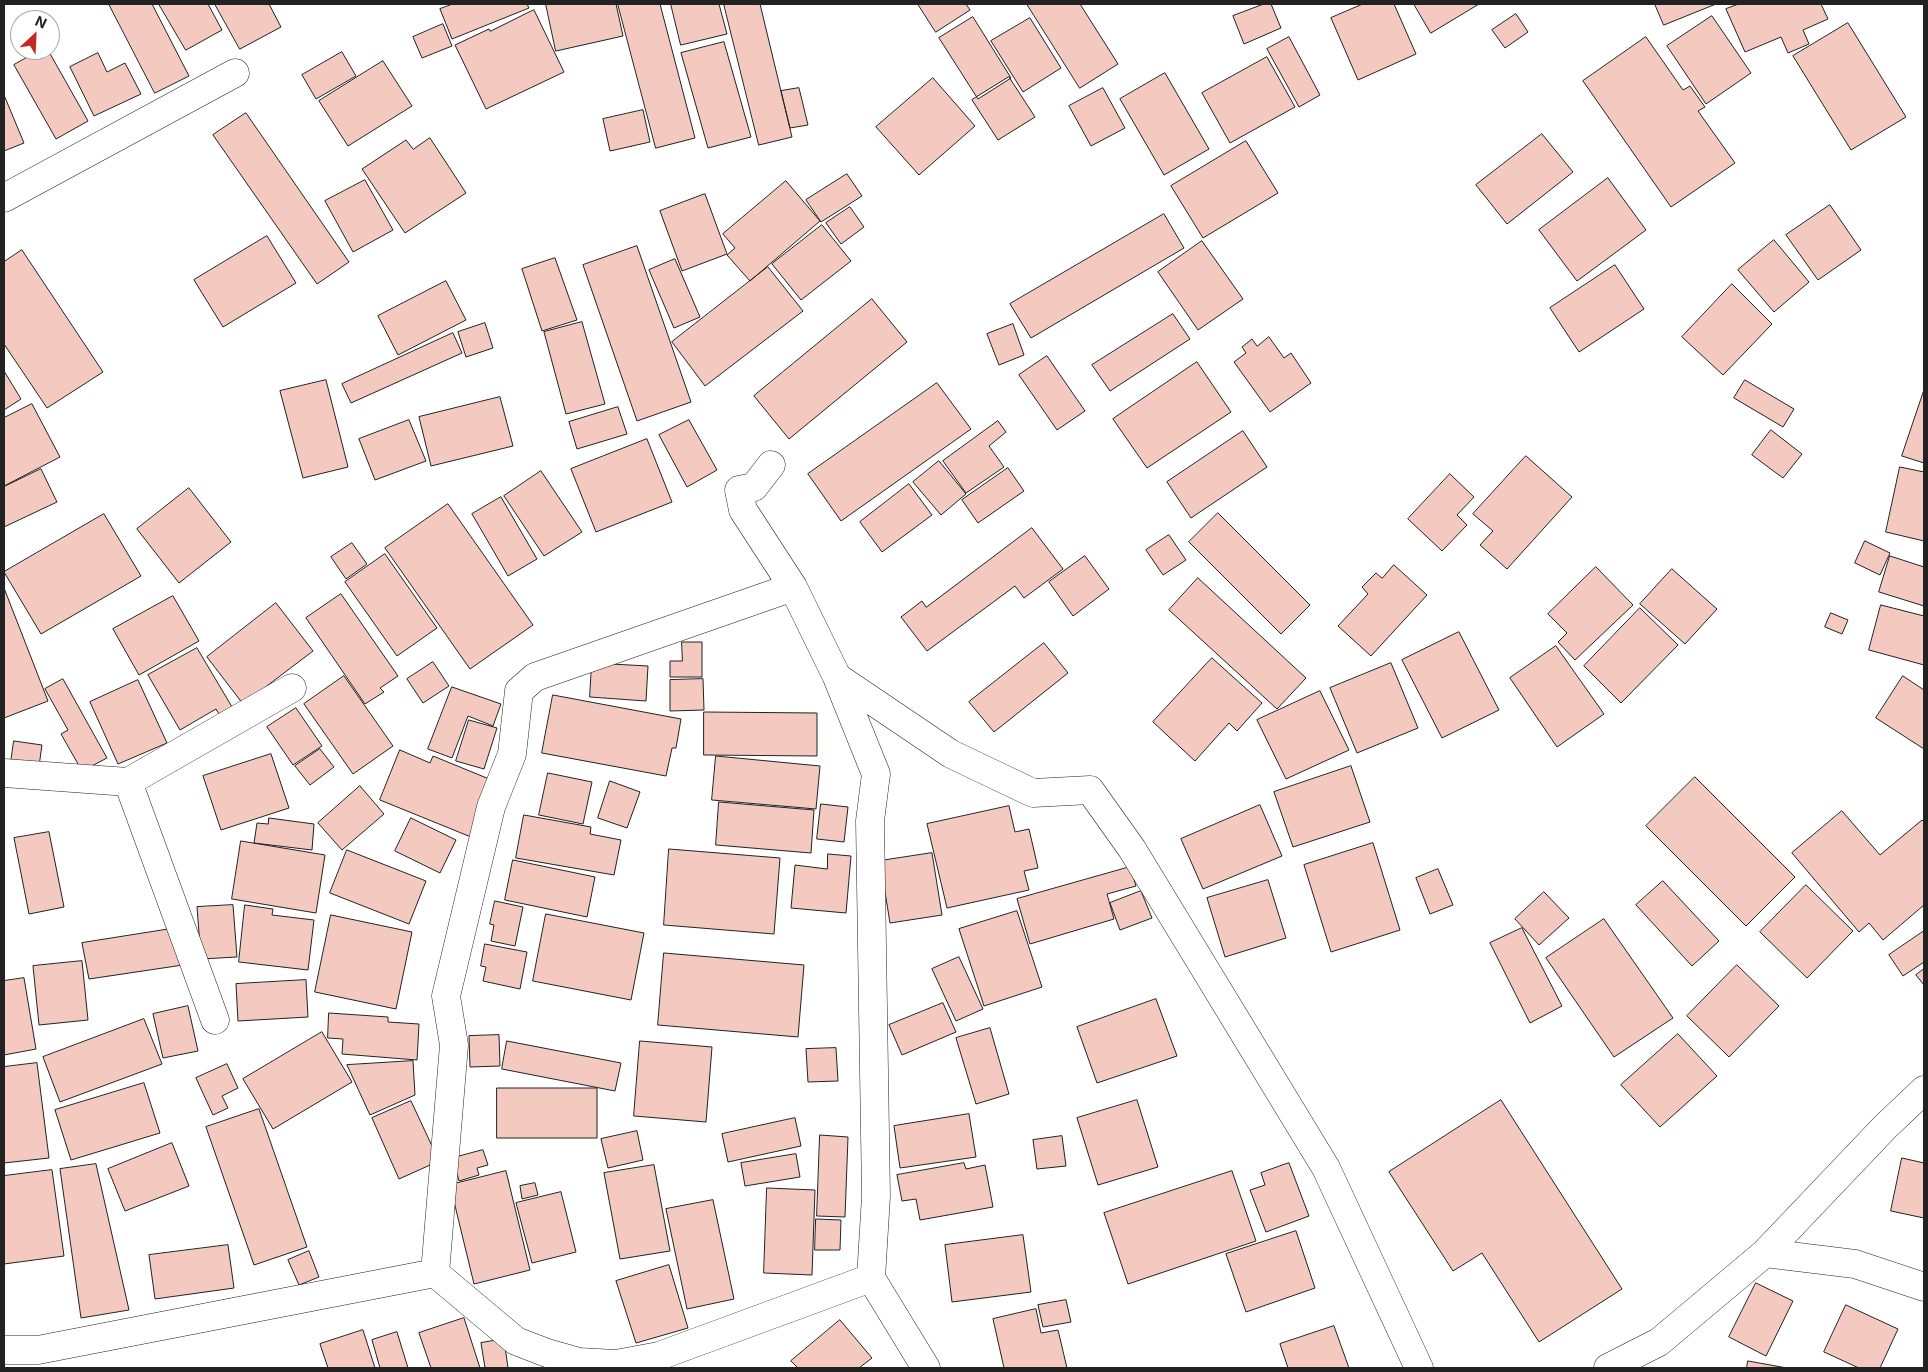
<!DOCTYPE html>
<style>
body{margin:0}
#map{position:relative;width:1928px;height:1372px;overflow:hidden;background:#fff;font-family:Inter,sans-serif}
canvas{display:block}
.frame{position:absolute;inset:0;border:5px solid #222;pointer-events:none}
.north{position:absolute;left:10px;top:10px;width:50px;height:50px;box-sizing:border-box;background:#fff;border:1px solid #a7a7a7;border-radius:50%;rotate:25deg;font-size:14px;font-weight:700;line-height:20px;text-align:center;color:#222}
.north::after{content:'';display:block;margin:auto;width:18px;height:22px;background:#c62828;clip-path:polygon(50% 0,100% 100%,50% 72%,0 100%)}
</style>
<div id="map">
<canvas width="1928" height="1372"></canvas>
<div class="frame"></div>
<div class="north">N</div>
</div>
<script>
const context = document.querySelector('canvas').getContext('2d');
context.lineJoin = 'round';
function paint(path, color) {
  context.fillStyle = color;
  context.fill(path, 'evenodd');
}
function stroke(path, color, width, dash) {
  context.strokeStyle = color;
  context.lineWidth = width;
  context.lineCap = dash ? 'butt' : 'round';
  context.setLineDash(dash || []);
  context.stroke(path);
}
const building = new Path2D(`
 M109 4H152L189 76 155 93Z
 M159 4H208L222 30 186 50Z
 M215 4H269L281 27 240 49Z
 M453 4H527L529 8 452 39 440 9Z
 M546 4H616L623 36 556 51Z
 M618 4H660L695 138 656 148Z
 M671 4H719L727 34 681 45Z
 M724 4H760L792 137 759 145Z
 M918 4H966L970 10 936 32Z
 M1027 4H1080L1118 64 1080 88Z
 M1264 4H1271L1281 28 1244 44 1233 16Z
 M1363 4H1394L1416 54 1358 80 1331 18Z
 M1414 4H1479L1431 33Z
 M1655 4H1716L1664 25Z
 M1739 4H1821L1828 19 1803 30 1809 44 1788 53 1781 37 1745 52 1726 9Z
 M534 10 564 72 486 109 455 45 489 29 490 31Z
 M1516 14 1528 32 1505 48 1492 30Z
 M1712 16 1751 73 1706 104 1667 46Z
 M973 17 1011 78 978 99 939 38Z
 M1030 18 1061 68 1023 92 991 41Z
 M1848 23 1906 117 1851 150 1793 56Z
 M443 24 452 46 422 58 413 37Z
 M1289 37 1320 95 1299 107 1267 49Z
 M1646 37 1683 90 1690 86 1705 107 1698 111 1735 163 1671 207 1583 81Z
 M724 42 751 137 708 148 681 53Z
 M40 50H48L88 121 56 139 14 65Z
 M342 52 356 76 316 99 302 75Z
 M98 53 107 72 125 63 141 94 94 116 70 67Z
 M1267 57 1295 107 1230 143 1202 93Z
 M383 61 412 106 348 146 319 101Z
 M1165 73 1209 149 1164 175 1120 99Z
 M1009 77 1035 117 998 140 972 100Z
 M933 78 975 126 919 175 876 127Z
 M799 88 808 125 790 128 781 91Z
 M1103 88 1125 128 1091 146 1069 106Z
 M4 95 24 143 4 151Z
 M643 110 650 142 610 151 603 119Z
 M246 113 349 262 317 284 213 135Z
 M1542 134 1573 172 1507 224 1476 185Z
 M430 138 466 193 405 233 362 169 406 140 413 149Z
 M1246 141 1278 193 1203 238 1171 186Z
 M847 174 862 196 821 222 806 200Z
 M1608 178 1646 230 1577 281 1539 230Z
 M365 180 393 230 353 252 325 201Z
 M786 181 820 221 750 281 727 255 735 248 723 234Z
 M705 194 727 254 682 271 660 211Z
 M1830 205 1861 250 1818 280 1786 235Z
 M850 207 864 227 841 244 826 223Z
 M1164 214 1184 248 1031 338 1010 304Z
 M822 225 851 261 801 300 772 264Z
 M267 236 296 283 223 327 194 280Z
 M1774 240 1809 282 1774 312 1738 270Z
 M1202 241 1243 299 1198 330 1158 272Z
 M637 246 691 402 637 421 583 265Z
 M22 250 103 372 47 408 4 344V262Z
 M555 258 577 320 542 331 522 269Z
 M675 259 700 317 674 328 649 270Z
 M1615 265 1644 309 1579 352 1550 308Z
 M768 267 803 311 705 386 672 342Z
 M446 281 466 320 398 355 378 316Z
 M1732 284 1772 324 1723 375 1682 337Z
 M872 299 907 342 789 439 754 396Z
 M1173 314 1190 339 1110 391 1092 365Z
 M582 322 605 404 566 414 544 332Z
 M485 323 493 348 466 357 458 332Z
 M1013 324 1024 355 999 365 987 334Z
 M453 333 462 353 351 403 342 384Z
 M1269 337 1284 358 1291 353 1311 383 1270 412 1234 362 1246 353 1242 347 1252 339 1257 346Z
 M1047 356 1085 411 1057 430 1019 375Z
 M1197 362 1231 412 1147 468 1113 419Z
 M4 371 21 399 4 410Z
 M326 380 348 467 303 478 280 391Z
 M1745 380 1794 409 1783 427 1734 398Z
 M937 383 971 429 841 521 808 474Z
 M1924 390V463L1902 456Z
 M500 397 513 446 431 466 419 417Z
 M32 404 60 457 4 486V418Z
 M618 407 627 434 577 449 569 422Z
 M409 420 426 461 375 480 359 439Z
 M689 420 717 470 687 487 659 435Z
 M998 421 1006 432 989 446 1004 467 966 493 943 461Z
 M1771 430 1802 454 1783 478 1752 455Z
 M1243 431 1267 467 1191 518 1167 482Z
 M647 439 672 502 596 532 571 469Z
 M1526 456 1572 497 1507 569 1480 545 1493 531 1473 514Z
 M939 461 966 494 941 515 913 482Z
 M1900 467 1924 472V541L1886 532Z
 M1008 468 1024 491 978 523 962 500Z
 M41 469 57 502 4 527V487Z
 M541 471 582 532 544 556 504 496Z
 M1450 474 1474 497 1457 515 1467 525 1442 551 1408 519Z
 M909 484 932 515 882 552 860 522Z
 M189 488 231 542 179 583 137 529Z
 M501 497 537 559 508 576 472 514Z
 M448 504 533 625 470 669 385 548Z
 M1218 513 1310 605 1281 634 1189 542Z
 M104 514 141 576 41 634 4 572Z
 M1032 528 1063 569 1024 598 1015 586 927 651 901 617 922 601 926 607Z
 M1169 535 1186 560 1163 575 1146 550Z
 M1865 541 1890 553 1880 575 1855 563Z
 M352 543 367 564 346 579 331 557Z
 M385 554 437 628 397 656 345 582Z
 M1085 556 1109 589 1073 616 1049 582Z
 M1890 556 1924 567V606L1879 592Z
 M1394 565 1427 595 1371 656 1338 626 1368 594 1362 587 1376 573 1382 578Z
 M1596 567 1633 605 1575 660 1558 642 1567 633 1548 614Z
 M1672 569 1717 609 1685 644 1640 604Z
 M1198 578 1306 678 1277 709 1169 610Z
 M4 588 48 701 4 718Z
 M341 594 398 676 380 688 384 692 365 704 306 618Z
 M173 596 199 641 139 675 113 629Z
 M276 603 313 651 243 704 207 657Z
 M1881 605 1924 616V665L1869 650Z
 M1640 608 1678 645 1621 703 1584 666Z
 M1831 613 1848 620 1842 634 1825 627Z
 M1459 632 1499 710 1442 738 1402 660Z
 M682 642H702V677H670V661H682Z
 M1044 643 1068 673 994 732 969 702Z
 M1556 646 1604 714 1557 747 1510 678Z
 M197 648 238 717 225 725 216 709 180 730 148 675Z
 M1212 658 1262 703 1237 731 1229 723 1195 761 1153 722Z
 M433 662 449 686 423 703 407 679Z
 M592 663 648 666 646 701 590 697Z
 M1391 663 1418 728 1357 753 1330 688Z
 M344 676 393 746 353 774 304 704Z
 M1903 676 1924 690V749L1876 718Z
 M63 679 107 758 82 771 61 734 68 730 45 689Z
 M703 679 704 710 670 711V680Z
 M138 680 167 743 118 764 90 702Z
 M452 687 501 704 493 726 468 716 452 758 428 749Z
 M1320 691 1349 750 1286 779 1257 720Z
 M553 695 681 719 676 748H672L666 776 542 753Z
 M296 708 322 746 293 765 267 727Z
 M704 712 817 713V756L704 755Z
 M469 720 497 728 484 769 456 761Z
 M14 741 42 745 39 766 11 762Z
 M320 749 334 767 310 785 295 766Z
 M400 750 430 763 433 756 494 781 471 837 380 800Z
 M271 754 289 808 221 830 203 776Z
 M716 756 820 766 816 809 712 800Z
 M1351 766 1370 822 1293 847 1274 792Z
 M548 773 592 782 583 824 539 815Z
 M1695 777 1795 877 1746 926 1646 826Z
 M610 781 640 792 627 828 598 818Z
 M360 786 384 814 342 850 318 823Z
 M719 802 814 810 811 853 716 845Z
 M821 804 848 807 844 842 817 839Z
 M1260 805 1282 856 1203 889 1181 839Z
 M1009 806 1015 832 1029 829 1038 868 1024 871 1029 890 947 908 927 824Z
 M1842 811 1880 855 1922 820 1924 822V905L1883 940 1869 923 1859 932 1792 853Z
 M524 815 591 827 590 834 621 840 614 875 516 858Z
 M269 818 314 824 312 850 254 843 257 823 268 824Z
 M411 818 456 840 440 873 395 851Z
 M49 832 64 907 29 914 14 838Z
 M241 841 325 855 316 913 232 899Z
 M1373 843 1400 930 1331 952 1304 865Z
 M669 849 780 858 774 934 664 925Z
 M347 850 426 881 409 924 330 893Z
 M932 853 942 915 890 923 880 861Z
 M828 854 851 856 846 913 791 908 795 865 827 869Z
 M513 860 595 877 587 917 505 900Z
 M1130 867 1136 886 1107 894 1114 919 1030 944 1017 899Z
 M1438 869 1453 905 1430 914 1416 878Z
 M1268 880 1286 938 1225 957 1207 898Z
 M1663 881 1719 941 1692 966 1636 905Z
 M1806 885 1853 931 1807 978 1760 932Z
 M1141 891 1152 918 1120 930 1110 903Z
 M1544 892 1569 918 1539 945 1515 919Z
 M495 901 523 907 515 946 491 941 494 925 490 924Z
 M233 905 237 957 201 959 197 907Z
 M245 905 273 909 272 915 314 920 308 970 239 962Z
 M1017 911 1042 987 984 1006 959 929Z
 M546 914 644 933 631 1000 533 981Z
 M331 915 412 932 396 1009 315 992Z
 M1604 919 1673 1018 1614 1057 1546 958Z
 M177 928 183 965 89 979 82 943Z
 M1522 928 1562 1006 1530 1023 1490 943Z
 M1924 931V962L1903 976 1889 955Z
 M485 944 527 952 520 989 483 981 486 967 481 966Z
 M664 953 804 965 798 1037 658 1025Z
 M959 957 983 1009 956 1021 932 969Z
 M82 961 88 1020 39 1025 33 966Z
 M1737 965 1779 1006 1729 1057 1687 1016Z
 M1924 969V985L1916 975Z
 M24 978 36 1049 4 1055V981Z
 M306 980 308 1017 238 1021 236 984Z
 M1156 999 1177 1056 1097 1083 1077 1027Z
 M943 1003 956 1032 902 1055 889 1025Z
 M188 1006 198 1051 163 1058 153 1014Z
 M329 1013 388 1017V1022L419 1024 417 1060 342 1054 343 1039 328 1038Z
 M144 1019 162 1064 60 1102 43 1057Z
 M990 1028 1009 1094 976 1104 956 1038Z
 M322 1032 352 1082 273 1129 243 1079Z
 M1678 1034 1717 1076 1660 1127 1621 1085Z
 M499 1035 500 1066 470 1067 469 1036Z
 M507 1041 621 1063 615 1091 502 1069Z
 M640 1041 712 1047 706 1122 634 1116Z
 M836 1048 838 1081 808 1082 806 1049Z
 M413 1061 415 1095 370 1115 347 1065Z
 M37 1063 49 1158 4 1163V1067Z
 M227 1064 238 1088 222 1096 228 1108 213 1115 196 1078Z
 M144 1083 160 1133 71 1160 55 1110Z
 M497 1088H597V1138H497Z
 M1137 1100 1158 1167 1098 1185 1077 1118Z
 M1501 1100 1622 1289 1539 1342 1482 1253 1453 1271 1389 1172Z
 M411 1101 439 1161 399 1179 372 1118Z
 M259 1109 307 1247 254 1265 206 1127Z
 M969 1114 976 1157 900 1168 894 1126Z
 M795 1118 801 1146 728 1162 722 1134Z
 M637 1131 643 1160 608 1168 601 1139Z
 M820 1135 848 1137 845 1217 817 1216Z
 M1062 1136 1066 1166 1037 1169 1033 1140Z
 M172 1143 189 1186 125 1211 108 1169Z
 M483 1150 488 1165 477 1168 479 1175 459 1181 453 1158Z
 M796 1154 800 1177 745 1186 741 1163Z
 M1902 1158 1924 1163V1218L1891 1211Z
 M964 1163 966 1169 985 1165 993 1207 920 1220 916 1199 902 1201 897 1175Z
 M1289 1163 1309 1216 1266 1232 1250 1190 1265 1185 1261 1173Z
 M96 1164 129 1310 81 1318 60 1169Z
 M654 1165 670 1251 620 1259 604 1173Z
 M52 1170 64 1256 4 1264V1176Z
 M506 1171 530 1270 474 1284 450 1185Z
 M1232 1171 1256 1241 1128 1284 1104 1213Z
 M535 1183 538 1195 522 1199 520 1186Z
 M767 1188 815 1190 812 1275 764 1273Z
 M561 1192 576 1252 532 1263 516 1203Z
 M713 1200 734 1299 687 1309 666 1209Z
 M816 1219 841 1220 840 1250H815Z
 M1296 1231 1315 1288 1246 1312 1226 1254Z
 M1023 1235 1031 1292 952 1302 945 1245Z
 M228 1245 234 1288 155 1299 149 1255Z
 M309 1251 319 1277 299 1285 288 1260Z
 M669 1265 688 1328 636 1343 616 1281Z
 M1756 1283 1793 1301 1766 1356 1729 1337Z
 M1066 1300 1071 1322 1043 1327 1038 1305Z
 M1846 1305 1898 1329 1880 1368H1859L1824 1352Z
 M1036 1309 1041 1333 1058 1330 1067 1368H1004L993 1319Z
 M464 1318 480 1368H431L419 1333Z
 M840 1320 872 1358 859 1368H798L791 1361Z
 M1334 1326 1349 1368H1288L1280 1344Z
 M363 1330 375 1368H328L320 1344Z
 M397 1332 408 1368H380L372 1340Z
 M504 1339 508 1368H485L481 1343Z
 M1748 1361 1787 1368H1747Z`);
const minor = new Path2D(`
 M4 198 235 73
 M771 465 754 487 739 490 743 510 793 587 837 677 951 754 1033 793 1090 790 1132 849 1326 1168 1419 1368
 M837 677 876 774 870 821 876 1196 871 1278 926 1368
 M4 773 128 782 292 688
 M128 782 215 1020
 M1765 1253 1885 1127 1924 1090
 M435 1273 454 1045 446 996 491 807 512 754 519 691 535 677 793 587
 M4 1350H38L435 1273 516 1341 547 1353 579 1362 616 1364 659 1356 871 1278
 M1608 1368 1659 1342 1765 1253 1855 1264 1924 1287`);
paint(building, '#f3c9c0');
stroke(building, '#222', 1);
stroke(minor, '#222', 29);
stroke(minor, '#fff', 28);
</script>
